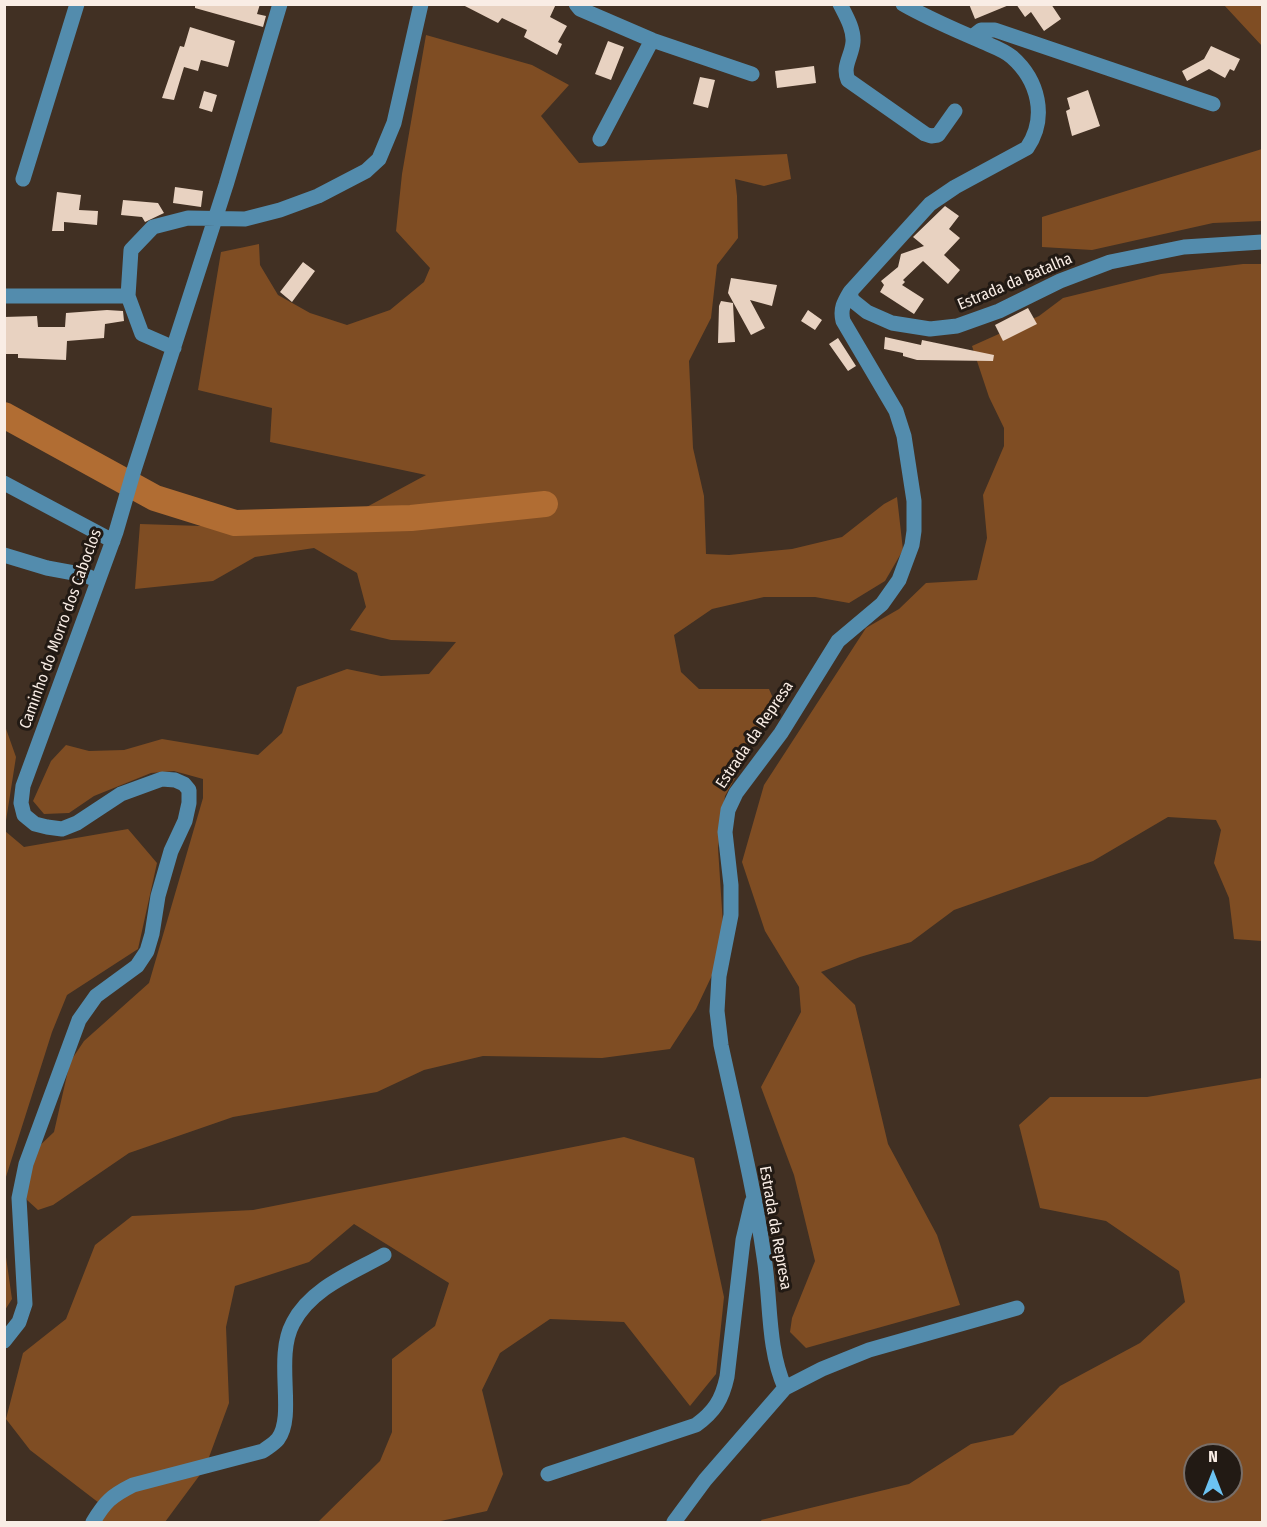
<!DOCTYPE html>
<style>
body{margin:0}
#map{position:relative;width:1267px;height:1527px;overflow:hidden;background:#413023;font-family:"Fira Sans Condensed",sans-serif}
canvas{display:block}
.frame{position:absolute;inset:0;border:6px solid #f9ede5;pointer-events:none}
.north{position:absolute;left:1183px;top:1443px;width:60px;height:60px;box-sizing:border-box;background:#221a14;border:2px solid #786e68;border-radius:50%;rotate:0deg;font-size:16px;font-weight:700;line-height:24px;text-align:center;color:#f9ede5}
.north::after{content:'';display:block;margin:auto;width:21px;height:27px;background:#6cc3f2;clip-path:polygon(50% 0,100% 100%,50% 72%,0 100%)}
</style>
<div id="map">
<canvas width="1267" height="1527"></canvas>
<div class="frame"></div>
<div class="north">N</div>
</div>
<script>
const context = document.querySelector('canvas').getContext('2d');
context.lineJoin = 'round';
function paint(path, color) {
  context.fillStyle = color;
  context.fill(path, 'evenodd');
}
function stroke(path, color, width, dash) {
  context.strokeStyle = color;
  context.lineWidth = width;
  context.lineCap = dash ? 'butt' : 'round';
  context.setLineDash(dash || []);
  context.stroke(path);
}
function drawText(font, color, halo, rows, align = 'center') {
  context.font = font + ' "Fira Sans Condensed",sans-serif';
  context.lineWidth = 6;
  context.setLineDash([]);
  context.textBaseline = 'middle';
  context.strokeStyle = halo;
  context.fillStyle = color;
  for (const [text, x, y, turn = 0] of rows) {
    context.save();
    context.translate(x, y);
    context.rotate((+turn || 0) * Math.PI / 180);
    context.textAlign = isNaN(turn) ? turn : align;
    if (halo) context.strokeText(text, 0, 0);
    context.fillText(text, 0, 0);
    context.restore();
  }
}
const green = new Path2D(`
 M1224 5H1262V46Z
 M426 35 532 65 569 85 541 116 579 163 787 154 791 179 764 186 735 179 737 196 738 238 717 265 711 318 689 361 693 448 704 496 706 554 729 555 792 549 842 537 884 504 897 497 903 550 885 581 849 603 815 597H764L712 609 674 635 681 672 699 689H769L776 705 725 796 718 848 724 940 715 969 696 1009 670 1049 602 1058 483 1056 424 1070 377 1092 233 1117 129 1153 53 1205 38 1210 27 1200 24 1194 34 1151 54 1132 70 1062 84 1041 149 983 203 798V779L174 771 151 773 94 796 69 813 44 814 33 801 51 761 66 745 89 751 124 750 162 739 258 755 282 733 297 687 347 669 381 676 429 674 456 642 391 640 350 630 366 607 357 573 314 548 255 557 213 581 135 589 140 524 324 530 426 475 270 442 272 408 198 390 221 252 259 244 260 265 278 295 310 313 347 325 390 310 424 282 430 268 396 231 402 174Z
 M1262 149V221L1213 223 1092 250 1042 247V217Z
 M1243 264H1262V941L1234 939 1229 898 1214 863 1221 830 1216 820 1168 817 1093 861 954 910 911 942 860 957 821 972 855 1005 888 1144 937 1235 960 1305 806 1348 790 1332 792 1318 815 1261 794 1175 761 1087 801 1012 799 987 765 931 742 862 764 785 866 628 899 609 926 583 977 580 987 538 983 495 1004 446V428L989 397 972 346 1039 316 1063 298 1161 274Z
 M5 726 16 757 5 827 4 726Z
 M128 829 157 863 138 949 67 995 52 1032 5 1180V831L24 847Z
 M1262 1078V1522H762L761 1520 909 1484 971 1444 1013 1435 1060 1386 1140 1343 1185 1302 1179 1271 1106 1221 1040 1208 1019 1125 1050 1097H1147ZM1195 1455H1231V1491H1195Z
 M624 1137 694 1158 724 1297 716 1374 690 1406 624 1322 550 1319 500 1353 482 1390 503 1474 487 1511 436 1522H318L380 1461 392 1432V1359L435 1326 449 1283 354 1224 309 1262 235 1286 226 1327 229 1403 205 1468 165 1522H95L103 1506 30 1450 6 1419 23 1353 66 1319 95 1245 132 1216 253 1210Z
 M4 1243 12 1299 5 1310H4Z`);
const river = new Path2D(`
 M4 415 155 498 235 523 411 518 545 504`);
const building = new Path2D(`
 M195 4H260L257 14 266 16 263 27 195 8Z
 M461 4H556L550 17 567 26 558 42 562 44 557 55 524 37 527 30 502 18 498 23Z
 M969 4H1009V5L975 19Z
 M1016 4H1051L1061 19 1044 31 1031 12 1025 17Z
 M190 27 235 41 228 67 201 60 198 71 184 67 174 100 162 98 180 46 184 47Z
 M608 41 624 47 611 80 595 74Z
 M1211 46 1240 59 1234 71 1230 69 1225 78 1209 69 1187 81 1182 71 1204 59Z
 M814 66 816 83 777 88 775 71Z
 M700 77 715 80 708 108 693 104Z
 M1088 90 1100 126 1072 136 1066 111 1070 109 1067 98Z
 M204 91 217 95 212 112 199 108Z
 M175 187 203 191 201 207 173 203Z
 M57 192 81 195 79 210 98 211 97 225 64 222V231H52Z
 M123 200 158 203 164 213 145 222 142 217 121 215Z
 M945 206 959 216 949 229 960 238 944 255 960 270 948 284 923 261 903 280 905 282 902 285 924 299 914 314 880 292 884 285 881 281 898 267 901 254 924 246 913 237Z
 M303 262 315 271 292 302 280 292Z
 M731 278 777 285 772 306 750 300 765 328 751 335 728 293Z
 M721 301 733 303 735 342 718 343 719 306Z
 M1028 308 1037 324 1003 341 995 325Z
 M107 310 123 311 124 321 105 324 104 338 67 341 66 360 18 358V354H4V317L37 316 38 327H65L66 313Z
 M808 310 822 320 815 330 801 321Z
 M885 337 921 345 922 340 994 355 993 361 917 360 903 356V353L884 349Z
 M838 338 856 366 848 371 829 344Z`);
const minor = new Path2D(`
 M576 4 580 9 652 40 752 74
 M840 4C846 16 854 29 853 42 852 56 842 66 848 80L925 134 931 136 938 135 955 111
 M903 4C929 19 956 30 983 42 992 46 1004 50 1012 57 1038 80 1048 117 1027 148L955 187 930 204 850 292 852 300 867 312 892 323 930 329 957 326 999 311 1060 281 1110 262 1184 247 1262 242
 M972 37 981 30H995L1213 104
 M600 139 652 40
 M23 179 77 4
 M4 296H128
 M174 348 142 334 128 296 131 250 153 227 188 218 245 219 280 210 318 196 366 171 379 159 394 123 421 4
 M4 483 113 541
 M4 555 47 568 85 575 98 581
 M4 1341 19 1322 25 1304 19 1198 26 1164 79 1020 96 996 137 966 147 951 152 934 158 896 171 851 185 821 189 803V790L184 784 175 780 162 779 121 794 77 823 62 829 47 827 35 824 24 815 21 803 23 786 116 532 134 470 226 185 280 4
 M785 1388C767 1348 771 1300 764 1257 754 1186 736 1115 721 1045L717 1011 719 976 731 915V885L725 832 728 810 736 793 781 733 838 641 882 604 899 580 912 545 914 531V501L904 436 896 411 843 321C840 309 844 302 850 292
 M548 1474 696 1425C714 1412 722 1400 727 1377L743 1240 752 1202
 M93 1522C105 1502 111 1496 133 1485L263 1451C268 1447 274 1444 278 1439 296 1415 274 1358 293 1323 311 1288 352 1273 384 1255
 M674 1522 705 1480 785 1388 822 1369 869 1350 1017 1308`);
const streetNames = [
 ["Estrada da Batalha",1015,282,-23],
 ["Caminho do Morro dos Caboclos",61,629,-70],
 ["Estrada da Represa",755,735,-56],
 ["Estrada da Represa",775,1228,80]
];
paint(green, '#7f4d23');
stroke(river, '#b16d33', 26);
paint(building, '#e8d2c1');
stroke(minor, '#538cad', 15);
drawText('16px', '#f9ede5', '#221a14', streetNames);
</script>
